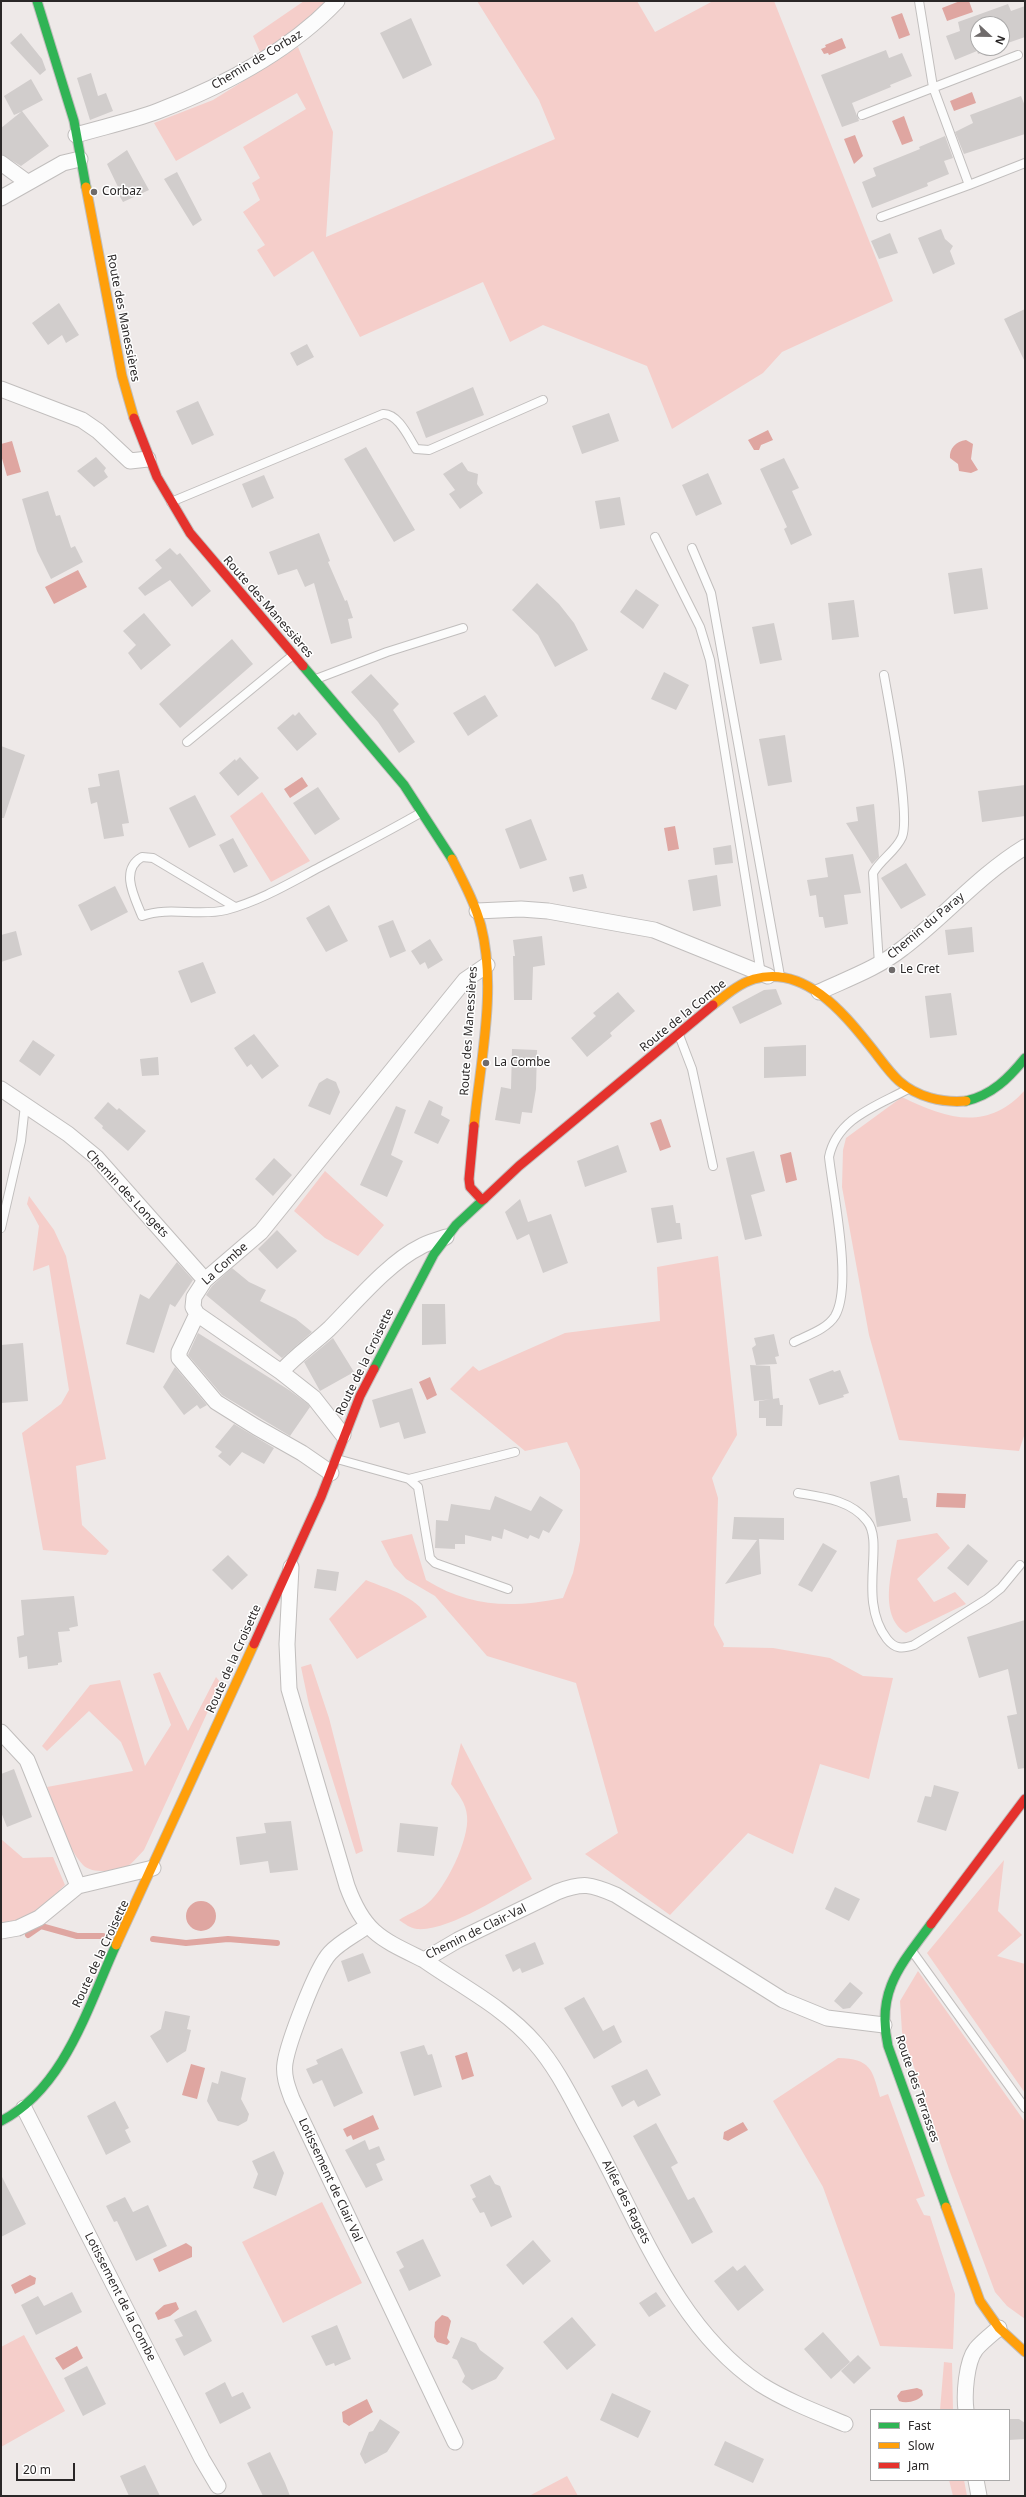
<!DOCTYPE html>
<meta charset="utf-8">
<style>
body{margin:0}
#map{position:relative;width:1026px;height:2497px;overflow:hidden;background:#eee9e8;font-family:"Noto Sans",sans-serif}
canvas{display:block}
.frame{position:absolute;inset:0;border:2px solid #2a2727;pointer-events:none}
.legend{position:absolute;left:870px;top:2409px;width:140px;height:72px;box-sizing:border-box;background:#fff;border:1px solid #aaa9a9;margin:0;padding:5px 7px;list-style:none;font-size:12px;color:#2a2727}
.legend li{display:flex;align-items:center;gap:8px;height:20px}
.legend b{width:20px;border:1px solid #aaa9a9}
.north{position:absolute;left:970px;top:16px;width:40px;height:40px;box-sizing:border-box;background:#fff;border:1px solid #aaa9a9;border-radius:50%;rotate:112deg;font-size:11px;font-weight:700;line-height:16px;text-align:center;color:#2a2727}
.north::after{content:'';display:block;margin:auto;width:14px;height:18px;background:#6f6b6b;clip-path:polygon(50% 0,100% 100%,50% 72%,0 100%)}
.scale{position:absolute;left:16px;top:2463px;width:59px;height:18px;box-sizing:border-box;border:2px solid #2a2727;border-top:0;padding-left:5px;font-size:12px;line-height:14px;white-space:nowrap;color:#2a2727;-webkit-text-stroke:3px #fff;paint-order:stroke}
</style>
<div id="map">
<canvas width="1026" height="2497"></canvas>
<div class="frame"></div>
<ul class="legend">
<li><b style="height:5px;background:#30b455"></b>Fast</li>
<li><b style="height:5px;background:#ff9f0a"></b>Slow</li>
<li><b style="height:5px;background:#e5322d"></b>Jam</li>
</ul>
<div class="north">N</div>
<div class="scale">20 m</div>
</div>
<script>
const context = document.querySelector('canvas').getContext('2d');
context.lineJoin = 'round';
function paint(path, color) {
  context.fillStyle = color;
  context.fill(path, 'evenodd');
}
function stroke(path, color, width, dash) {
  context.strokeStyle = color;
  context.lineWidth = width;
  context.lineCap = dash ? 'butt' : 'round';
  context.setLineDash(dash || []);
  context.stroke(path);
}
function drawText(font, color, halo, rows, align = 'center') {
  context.font = font + ' "Noto Sans",sans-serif';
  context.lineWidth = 3;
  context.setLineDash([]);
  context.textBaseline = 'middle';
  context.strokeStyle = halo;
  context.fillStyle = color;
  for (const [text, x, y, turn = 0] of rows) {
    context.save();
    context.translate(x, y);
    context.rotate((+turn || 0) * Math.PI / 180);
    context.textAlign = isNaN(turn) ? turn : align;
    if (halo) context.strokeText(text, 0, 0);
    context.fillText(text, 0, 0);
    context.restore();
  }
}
const green = new Path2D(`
 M304 1H326L294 31 260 52 253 36Z
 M477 1H637L655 32 713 1H774L893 301 782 352 763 373 672 429 647 366 543 325 510 342 483 282 360 337 313 251 274 277 257 250 265 245 243 212 260 200 252 183 260 178 243 147 306 109 297 93 176 161 154 123 213 100 298 47 333 132 326 237 555 139 539 100Z
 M262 792 310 861 271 882 230 816Z
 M1025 1090V1433L1019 1451 899 1440 869 1335 842 1187 843 1150 846 1138 902 1097C946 1119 988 1132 1025 1090Z
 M325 1171 384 1225 358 1256 325 1238 294 1211Z
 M29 1196 54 1230 66 1256 106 1459 76 1466 82 1525 109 1551 106 1555 43 1550 22 1433 61 1404 69 1390 49 1265 33 1271 39 1226 27 1204Z
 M718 1256 737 1435 712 1478 718 1498 714 1625 724 1644 723 1647 773 1648 830 1658 863 1676 893 1678 869 1779 820 1764 793 1854 748 1833 670 1915 585 1854 618 1833 576 1683 487 1656 435 1596 406 1579 394 1566 381 1541 412 1534 426 1580C471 1608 512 1608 563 1598L573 1573 580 1541V1470L567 1442 525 1451 450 1389 473 1366 479 1371 565 1333 660 1321 657 1267Z
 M937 1533 950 1548 917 1579 934 1602 955 1592 966 1604 906 1633C877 1615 893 1568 897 1540Z
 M366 1580C387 1589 417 1596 427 1617L357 1659 329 1619Z
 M311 1664 329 1718 363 1851 356 1854 309 1705 301 1667Z
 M160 1672 188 1731 216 1677 221 1683 144 1850C130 1865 125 1873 103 1871 96 1871 88 1870 83 1865 65 1845 57 1812 47 1787L133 1771 121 1742 89 1711 47 1751 42 1746 90 1685 120 1680 145 1766 171 1725 153 1674Z
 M461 1743 532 1879C504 1894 448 1932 417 1929 410 1928 405 1924 399 1920 408 1914 420 1910 428 1903 445 1889 470 1839 467 1816 466 1803 458 1794 451 1784Z
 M1 1839 23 1858 53 1857 65 1885 34 1914 24 1920 1 1923Z
 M1004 1860 998 1911 1022 1935 997 1956 1025 1964V2093L927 1953Z
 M918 1971 1025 2122V2319L1007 2306 995 2292 950 2172 902 2032 900 2001Z
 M838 2058C871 2059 872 2069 880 2097L888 2094 925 2196 916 2199 924 2215 930 2216 955 2294 953 2349 880 2346 823 2187 773 2101Z
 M322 2202 362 2283 283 2323 242 2242Z
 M24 2335 65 2411 1 2447V2347Z
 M944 2362 952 2363 953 2410H940Z
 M567 2476 578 2496H529Z
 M949 2480H964L967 2496H953Z`);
const water = new Path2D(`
 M960 1H969L973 12 947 21 942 8Z
 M902 13 910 35 899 39 891 17Z
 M842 38 846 48 829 55 828 53 824 54 821 49 826 47 825 45Z
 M972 92 976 103 954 111 950 101Z
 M904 116 913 141 902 145 892 121Z
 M855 135 863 156 854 164 844 139Z
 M768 430 773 440 761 445 759 450H754L748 440Z
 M966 440 973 444 971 459 978 470 971 473 959 471 958 464 950 458C949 449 956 441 966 440Z
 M12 441 21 472 7 476 1 455V444Z
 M78 570 87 587 54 604 45 587Z
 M302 777 308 786 290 798 284 789Z
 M675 826 679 849 668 851 664 828Z
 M661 1119 671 1147 660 1151 650 1123Z
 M791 1152 797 1180 786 1183 780 1155Z
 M430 1377 437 1395 427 1400 419 1382Z
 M937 1493 966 1494 965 1508 936 1507Z
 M186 1916a15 15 0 1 1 30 0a15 15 0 1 1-30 0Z
 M467 2052 474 2076 462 2080 455 2056Z
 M191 2064 205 2068 197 2099 182 2095Z
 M373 2115 379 2129 353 2140 351 2135 347 2137 343 2129Z
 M743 2122 748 2130 728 2141 723 2139 724 2132Z
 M186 2243 192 2247V2257L159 2272 153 2259Z
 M30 2275 36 2278 35 2284 15 2294 11 2285Z
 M176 2302 179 2309 170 2316 158 2320 155 2313 164 2305Z
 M442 2315 448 2317 451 2321 447 2338 450 2342 447 2345 437 2342 434 2337 435 2322Z
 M77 2346 83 2358 63 2370 55 2358Z
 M917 2388 922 2390 923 2395C918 2401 907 2404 899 2401L897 2396 901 2391Z
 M367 2399 373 2412 349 2426 343 2422 342 2412Z`);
const stream = new Path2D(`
 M28 1935 41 1926 77 1936H103
 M153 1939 186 1943 228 1939 277 1943`);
const building = new Path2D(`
 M1008 4 1011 11 1025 6V37L1002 45V24H978V48H995L978 54 977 51 955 60 946 36 960 31 958 22Z
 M411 18 432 65 403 79 380 33Z
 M21 33 42 59 46 70 40 75 10 43Z
 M886 50 889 58 902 53 912 76 890 85 891 87 852 103 859 121 842 127 821 75Z
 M91 73 98 96 106 93 113 111 90 120 77 78Z
 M31 79 43 100 22 111 49 146 21 166 1 154V128L21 112 14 115 4 96Z
 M1021 96 1025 106V134L964 154 955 132 973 123 970 115Z
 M945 136 953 158 944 161 949 174 927 183 928 186 872 208 862 182 876 176 873 168 920 149 919 147Z
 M127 150 149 190 123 202 115 188 118 187 107 164Z
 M177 172 202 220 193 226 164 179Z
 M941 229 945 239 953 246 950 251 955 264 933 274 918 238Z
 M890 233 898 253 879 259 871 241Z
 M59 303 79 335 66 343 62 335 48 345 32 323Z
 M1025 309V362L1004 319Z
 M307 344 314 357 297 366 290 353Z
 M473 387 484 415 426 438 416 412Z
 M198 401 214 435 192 445 176 411Z
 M609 413 619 441 582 454 572 426Z
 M366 447 415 530 394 542 344 459Z
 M96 457 106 468 104 471 108 477 94 487 77 471Z
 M784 458 799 488 792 491 812 535 791 545 784 529 787 527 760 469Z
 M462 462 468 471 478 474 477 484 483 493 460 509 449 494 455 490 443 474Z
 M708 473 722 504 696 516 682 485Z
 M264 475 274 498 252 508 242 484Z
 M48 491 56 516 60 515 71 548 75 546 83 562 51 579 37 551 22 499Z
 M620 497 625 525 600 529 595 501Z
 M319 533 330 561 328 562 345 601 347 600 353 618 348 619 352 638 331 644 314 583 305 587 297 569 278 575 269 552Z
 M170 548 177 555 180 553 211 591 192 607 170 580 145 596 138 588 162 568 155 560Z
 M982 568 988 609 954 614 948 573Z
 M537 583 559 604 574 623 588 650 555 667 538 635 512 610Z
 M636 589 659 605 643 629 620 612Z
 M854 600 859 637 832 640 828 603Z
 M144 613 171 645 141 670 128 653 136 645 123 631Z
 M774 623 782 660 760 664 752 627Z
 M232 639 253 664 180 728 159 704Z
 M664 672 689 685 676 710 651 699Z
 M371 674 399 704 393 710 415 742 399 753 378 722 351 692Z
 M485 695 498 716 468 736 453 713Z
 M299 712 317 734 297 751 277 728 293 714 295 716Z
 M785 735 792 782 768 786 759 739Z
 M1 746 25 755 4 818H1Z
 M240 757 259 778 238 796 219 773 235 759 236 761Z
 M119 770 129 823 122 824 124 836 104 839 97 802 91 804 88 788 100 786 98 774Z
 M1025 785V816L982 822 978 791Z
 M318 787 340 819 315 835 293 803Z
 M195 795 216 835 189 848 169 808Z
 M874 804 879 857 872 864 846 823 858 821 856 807Z
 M531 819 547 860 520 869 505 829Z
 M233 838 248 866 234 873 219 845Z
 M731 845 733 863 715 865 713 848Z
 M853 854 861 893 844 895 848 924 825 928 823 917H819L816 895 810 896 807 880 828 877 825 858Z
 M906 863 926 895 901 909 881 878Z
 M583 874 587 888 573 892 569 877Z
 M717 875 721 906 693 911 688 880Z
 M115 886 128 912 91 931 78 905Z
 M329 905 348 941 326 952 306 918Z
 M393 920 406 951 390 958 378 926Z
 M972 927 974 952 948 955 945 930Z
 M16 931 22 955 1 962V935Z
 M542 936 545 965 533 967 532 1000H514L513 956H515L513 940Z
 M430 939 443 960 428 969 425 962 420 965 411 951Z
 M203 962 216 993 191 1003 178 971Z
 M776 989 782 1004 740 1024 732 1007 764 990Z
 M618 992 635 1011 610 1033 612 1036 587 1057 571 1038 596 1016 593 1013Z
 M951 993 957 1035 930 1038 925 996Z
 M254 1034 279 1066 262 1079 251 1064 247 1067 234 1048Z
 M33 1040 55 1055 40 1076 19 1061Z
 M806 1045V1076L764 1078V1047Z
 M512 1049 537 1050 536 1089 532 1113 522 1112 520 1124 495 1120 501 1087 511 1089Z
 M158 1057 159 1075 142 1076 140 1059Z
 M327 1078 336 1082 340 1092 330 1115 308 1106 319 1083Z
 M429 1100 443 1107 441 1115 450 1120 438 1144 414 1133Z
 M108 1102 117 1110 119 1108 146 1131 128 1151 102 1128 103 1126 94 1118Z
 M396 1106 406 1110 391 1155 403 1161 387 1197 360 1185Z
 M618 1145 627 1172 585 1187 577 1161Z
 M754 1151 765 1191 751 1195 762 1236 745 1240 726 1158Z
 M274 1158 292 1175 273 1196 255 1179Z
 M520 1199 528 1222 551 1214 568 1263 543 1273 529 1234 517 1240 505 1212Z
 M673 1205 676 1223H680L682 1239 657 1243 651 1208Z
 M277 1230 297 1251 277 1269 258 1249Z
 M177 1262 193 1280 175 1307 170 1304 154 1353 126 1344 140 1294 149 1299Z
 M232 1268 249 1282 266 1290 260 1301 296 1319 312 1332 282 1358 206 1295 212 1286Z
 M422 1304H445L446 1344 422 1345Z
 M198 1333 289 1390 308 1404 310 1407 290 1436 222 1395 188 1355Z
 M774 1334 779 1356 775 1357 777 1364 756 1365 752 1348 756 1345 754 1338Z
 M333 1338 354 1372 320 1391 304 1362Z
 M23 1343 28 1401 1 1403V1345Z
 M750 1365 770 1366 773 1399 754 1401Z
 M175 1367 207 1405 200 1409 197 1405 184 1415 163 1387Z
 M833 1370 834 1372 840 1370 849 1393 843 1395 844 1397 819 1405 809 1379Z
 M412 1388 426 1433 404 1439 399 1422 380 1428 372 1400Z
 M779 1398 780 1405H783L782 1426H766V1418H759V1401Z
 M234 1424 274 1448 264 1464 242 1452 230 1466 218 1456 222 1452 215 1447Z
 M899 1475 903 1498H907L911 1521 877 1527 870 1482Z
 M495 1496 531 1511 540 1496 563 1510 549 1533 543 1530 539 1539 530 1535 528 1539 504 1529 502 1539 492 1536 491 1541 465 1535V1544H455V1549L435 1548 436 1520 448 1521 451 1504 490 1510Z
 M734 1517 784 1518V1540L759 1539 761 1574 725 1584 757 1540 732 1539Z
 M823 1543 837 1551 812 1592 798 1585Z
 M968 1544 988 1561 968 1586 947 1568Z
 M228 1555 248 1575 232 1590 212 1570Z
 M317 1569 339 1572 336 1591 314 1588Z
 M74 1596 78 1626 69 1628 70 1631 58 1632 62 1662 58 1663V1665L28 1669 27 1656 19 1658 17 1637 24 1635 21 1600Z
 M1025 1620V1768L1018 1769 1007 1716 1017 1714 1008 1669 979 1678 967 1637Z
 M14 1769 32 1817 7 1827 1 1812V1774Z
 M934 1785 959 1792 946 1831 917 1822 925 1796 931 1797Z
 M291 1821 298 1870 270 1873 268 1861 240 1865 236 1837 266 1833 264 1823Z
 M400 1823 438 1827 434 1856 397 1852Z
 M835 1887 860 1899 849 1921 825 1909Z
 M535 1942 544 1964 522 1973 520 1968 513 1972 505 1955Z
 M363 1953 371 1973 348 1982 341 1961Z
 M850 1982 863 1993 850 2008 843 2009 834 2001Z
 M584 1997 603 2031 614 2025 622 2042 594 2059 564 2008Z
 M165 2011 190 2016 187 2029 191 2030 186 2051 167 2063 150 2036 161 2029Z
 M424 2045 428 2055 432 2054 442 2087 414 2096 400 2052Z
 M342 2048 363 2093 334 2107 322 2080 313 2084 306 2069 318 2064 316 2060Z
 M647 2069 661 2095 638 2107 634 2100 622 2107 611 2086Z
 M221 2071 246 2078 241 2099 249 2114 247 2121 238 2126 218 2121 207 2101 212 2082 218 2084Z
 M115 2101 129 2128 125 2130 131 2142 106 2155 87 2116Z
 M656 2123 678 2163 671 2167 688 2200 694 2197 713 2232 692 2244 633 2136Z
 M365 2140 369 2150 379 2146 385 2160 376 2164 383 2180 366 2188 345 2150Z
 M274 2151 284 2173 276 2196 253 2188 258 2174 252 2161Z
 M1 2175 26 2224 1 2237Z
 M490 2175 495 2184 500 2186 512 2217 491 2227 484 2212 480 2213 472 2199 476 2197 470 2185Z
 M125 2197 133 2212 148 2205 167 2246 136 2261 117 2221 114 2222 106 2206Z
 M423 2239 441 2276 409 2291 399 2270 404 2267 396 2252Z
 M533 2240 551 2261 523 2285 506 2265Z
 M745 2265 764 2290 738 2311 714 2281 733 2266 737 2271Z
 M72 2292 82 2312 36 2335 21 2305 38 2296 44 2306Z
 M656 2292 666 2306 649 2317 639 2303Z
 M196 2310 212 2341 184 2356 175 2339 183 2336 174 2320Z
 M572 2317 596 2345 567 2370 543 2342Z
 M337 2325 351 2359 335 2366 334 2363 326 2366 311 2336Z
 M823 2332 850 2362 831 2379 804 2349Z
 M461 2337 476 2343 480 2350 504 2368 496 2379 472 2390 462 2382 465 2376 457 2360 452 2358Z
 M858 2355 871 2368 854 2384 841 2371Z
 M87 2366 106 2404 83 2416 64 2378Z
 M225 2382 232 2397 243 2392 251 2408 220 2424 205 2393Z
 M612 2393 651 2411 638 2438 600 2420Z
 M380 2419 400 2432 387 2452 365 2464 360 2454 369 2432 373 2431Z
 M1009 2419H1019L1025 2423V2439L1009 2440Z
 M725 2441 764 2459 753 2483 714 2465Z
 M270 2452 285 2483 290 2496H263L247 2463Z
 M145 2465 160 2496H129L120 2476Z`);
const lane = new Path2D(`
 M919 1 933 87 969 185 1025 163
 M862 115 1018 55
 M881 217 969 185
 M171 502 383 414C398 413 409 438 416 449L429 450 543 400
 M655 537 700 627 710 660 761 974
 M692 548 711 593 780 976
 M316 679 387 652 463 628
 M187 742 293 655
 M235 907 153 858 142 857C119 870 135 898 142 916 170 906 198 917 226 910 260 901 290 883 320 867 354 849 389 831 422 812
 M879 964 873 873C881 859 896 851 902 837 911 815 889 704 884 675
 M679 1035 692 1069 713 1166
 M1 1228 21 1141 25 1105
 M794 1342C808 1335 827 1329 835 1316 853 1285 833 1194 829 1157 837 1118 877 1106 908 1089
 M337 1459 409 1479 418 1487 430 1558 435 1563 508 1589
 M409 1479 515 1452
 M798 1493C822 1497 851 1500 867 1521 885 1543 857 1600 887 1639 895 1649 902 1649 914 1645L987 1599 1001 1588 1020 1565
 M912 1951 1025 2108`);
const street = new Path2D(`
 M76 135C103 127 131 121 158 111 223 86 289 52 337 1
 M1 163 27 182
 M1 198 63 163 80 159
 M1 389 82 420 98 431 130 461 148 459
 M477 911 521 909 548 911 654 930 768 976
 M819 992C847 979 878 968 903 948 945 916 979 875 1025 847
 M1 1089 68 1134 96 1157 205 1280
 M197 1314 179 1352V1358L216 1402 256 1427 302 1453 331 1473
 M281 1372C296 1355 313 1344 329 1329 354 1304 389 1262 420 1247 428 1242 438 1240 446 1237
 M343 1435 314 1398 281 1372 197 1314 193 1307 194 1297 205 1280 261 1232 465 980 487 965
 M291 1567 287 1644 289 1689 347 1886C364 1933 381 1939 424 1960L458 1940 557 1892C583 1882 591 1884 616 1895L783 2000 827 2018 884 2025
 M1 1732 27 1760 78 1886
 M367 1926C355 1935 340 1942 330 1953 316 1968 288 2043 285 2063 283 2076 288 2088 292 2099L455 2442
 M1 1931 18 1928 39 1918 78 1886 153 1868
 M424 1960C461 1986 505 2008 535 2043 558 2069 573 2102 589 2131 638 2219 674 2326 760 2384 787 2401 816 2412 845 2424
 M24 2108 202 2459 218 2486
 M966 2410C964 2395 966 2362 976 2349 983 2341 991 2335 999 2328
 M976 2480 979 2496`);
const fast = new Path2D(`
 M37 1 74 121 86 187
 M303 666 404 785 452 859
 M966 1101C992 1095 1009 1078 1025 1058
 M374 1369 434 1254 456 1225 484 1199
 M931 1924C900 1966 876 1991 888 2046L946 2207
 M1 2121C65 2088 88 2006 116 1945`);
const slow = new Path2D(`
 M86 187 122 376 134 418
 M452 859C463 881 475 903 481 926 497 988 480 1064 474 1126
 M713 1005C725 996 738 984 754 979 804 965 842 1011 870 1046 879 1057 888 1071 899 1081 917 1097 942 1103 966 1101
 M116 1945 254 1644
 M946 2207 980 2301 999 2328 1025 2352`);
const jam = new Path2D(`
 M134 418 157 477 190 533 303 666
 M474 1126 469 1179 470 1187 482 1200
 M484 1199 519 1166 713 1005
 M254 1644 321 1497 360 1396 374 1369
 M931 1924 1025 1799`);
const markers = [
 [94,192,4,"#6f6b6b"],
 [892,970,4,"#6f6b6b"],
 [486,1063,4,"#6f6b6b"]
];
const streetNames = [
 ["Chemin de Corbaz",257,60,-31],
 ["Route des Manessières",123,318,79],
 ["Route des Manessières",268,607,49],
 ["Chemin du Paray",926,926,-40],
 ["Route de la Combe",683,1016,-39],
 ["Route des Manessières",469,1031,-86],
 ["Chemin des Longets",127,1194,47],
 ["La Combe",225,1264,-42],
 ["Route de la Croisette",365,1362,-64],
 ["Route de la Croisette",234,1659,-66],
 ["Chemin de Clair-Val",476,1932,-26],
 ["Route de la Croisette",101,1954,-65],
 ["Route des Terrasses",917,2089,71],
 ["Lotissement de Clair Val",330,2180,65],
 ["Allée des Ragets",626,2202,63],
 ["Lotissement de la Combe",120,2297,63]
];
const poiNames = [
 ["Corbaz",102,192],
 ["Le Cret",900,970],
 ["La Combe",494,1063]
];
paint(green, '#f5ceca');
paint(water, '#dfa6a1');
stroke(stream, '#dfa6a1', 6);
paint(building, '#d1cdcc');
stroke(lane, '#c1bebd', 10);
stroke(street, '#c1bebd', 17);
stroke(fast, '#c1bebd', 11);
stroke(slow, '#c1bebd', 11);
stroke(jam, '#c1bebd', 11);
stroke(lane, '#fcfcfc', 8);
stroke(street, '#fcfcfc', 15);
stroke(fast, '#30b455', 9);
stroke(slow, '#ff9f0a', 9);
stroke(jam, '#e5322d', 9);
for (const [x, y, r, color] of markers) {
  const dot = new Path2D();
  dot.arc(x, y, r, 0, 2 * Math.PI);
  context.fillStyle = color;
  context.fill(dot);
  stroke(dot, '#fff', 1.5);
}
drawText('12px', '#2a2727', '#fff', streetNames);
drawText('12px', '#2a2727', '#fff', poiNames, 'left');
</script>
